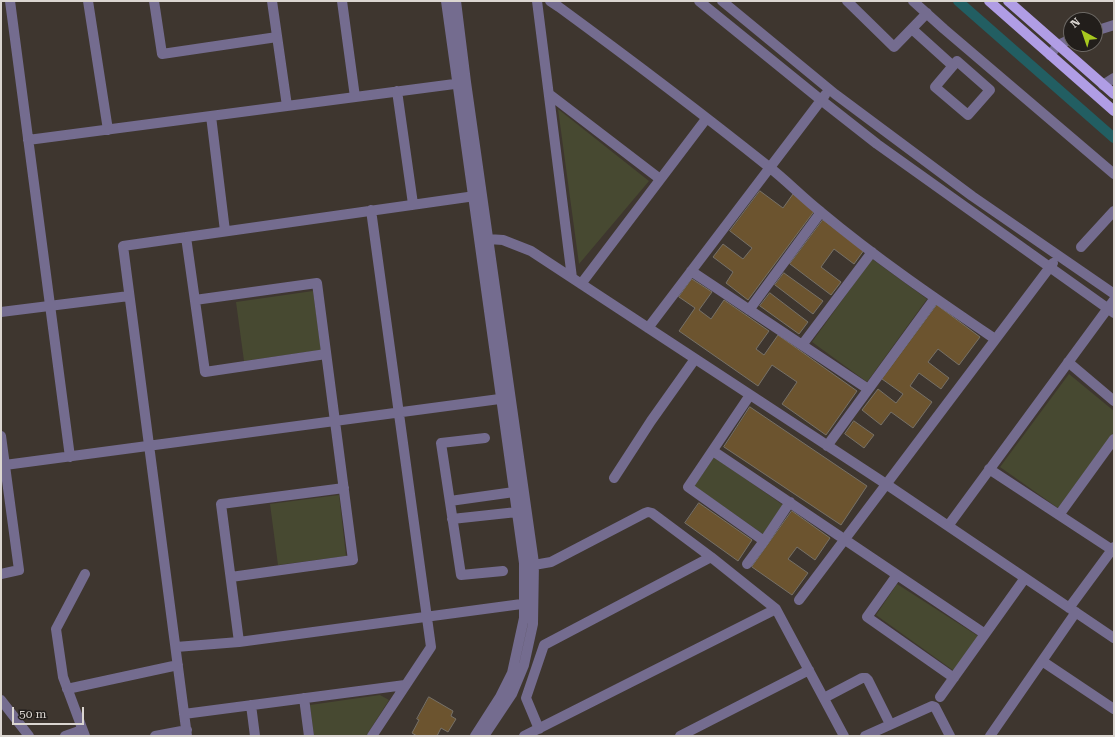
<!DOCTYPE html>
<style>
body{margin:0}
#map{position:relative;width:1115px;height:737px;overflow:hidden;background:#3e362f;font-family:"Roboto Serif",serif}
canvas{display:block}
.frame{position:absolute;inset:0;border:2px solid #dbd6d1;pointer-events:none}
.north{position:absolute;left:1063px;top:12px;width:40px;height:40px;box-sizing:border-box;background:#221e1b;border:1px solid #6c6864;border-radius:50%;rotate:320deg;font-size:11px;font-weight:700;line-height:16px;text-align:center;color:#dbd6d1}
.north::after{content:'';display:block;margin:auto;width:14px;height:18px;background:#a7c81f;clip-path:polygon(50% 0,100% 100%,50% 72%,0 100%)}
.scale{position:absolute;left:12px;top:707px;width:72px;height:18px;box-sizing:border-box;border:2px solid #dbd6d1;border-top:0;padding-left:5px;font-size:12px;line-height:14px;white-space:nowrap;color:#dbd6d1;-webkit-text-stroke:3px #221e1b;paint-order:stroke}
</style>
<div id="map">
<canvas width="1115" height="737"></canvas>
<div class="frame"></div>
<div class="north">N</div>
<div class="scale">50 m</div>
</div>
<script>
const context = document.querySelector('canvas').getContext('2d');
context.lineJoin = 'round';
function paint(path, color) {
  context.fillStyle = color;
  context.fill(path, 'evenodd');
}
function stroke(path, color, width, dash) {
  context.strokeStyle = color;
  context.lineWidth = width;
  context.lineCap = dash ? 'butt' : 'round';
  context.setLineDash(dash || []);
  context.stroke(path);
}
const green = new Path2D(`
 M558 109 649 181 579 264Z
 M872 259 927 299 867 382 812 342Z
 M313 291 321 350 244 361 236 302Z
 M1069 374 1114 411V432L1058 508 1000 467Z
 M714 457 783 505 763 534 694 486Z
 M339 495 346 556 278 565 270 504Z
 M897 584 978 636 954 671 876 615Z
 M380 695 389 700 366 736H314L310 705Z`);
const canal = new Path2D(`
 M958 1 1114 138`);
const building = new Path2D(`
 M760 191 783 208 793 194 815 210 748 300 726 283 733 272 713 257 723 244 743 259 752 248 730 231Z
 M823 220 864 250 854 264 834 249 821 267 841 282 831 295 790 264Z
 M784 273 823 301 813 314 775 285Z
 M692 279 712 292 699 310 711 319 724 300 769 331 756 349 764 355 778 335 857 391 826 435 782 404 797 382 772 365 758 386 679 331 695 308 679 297Z
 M770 293 808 322 799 334 760 306Z
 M937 305 980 337 959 365 938 349 928 362 949 378 941 389 919 373 910 386 932 402 913 428 891 412 881 425 862 410 878 389 896 403 903 394 882 379Z
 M750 407 867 486 841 525 724 447Z
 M854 421 874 435 864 448 845 434Z
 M699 503 752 540 738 561 685 523Z
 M792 511 830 538 815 560 797 547 788 559 808 573 792 595 752 567Z
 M429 697 453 711 451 716 456 719 448 732 441 728 437 736H417L412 733 419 720 417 719Z`);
const minor = new Path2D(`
 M10 1 70 457
 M88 1 108 130
 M154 1 162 54 277 37
 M272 1 287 106
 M342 1 355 97
 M446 1 524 563V618L512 673 500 697 475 736
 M456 1 466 82 534 563 533 624 524 665 512 694 484 736
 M537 1 572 278
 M550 1 559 7C630 59 700 112 769 167 787 181 803 198 821 212 876 258 936 299 995 339
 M699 1 821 100 877 144 1114 313
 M722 1 835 94 972 196 1114 294
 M847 1 894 47 927 13
 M913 1 944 29 1114 174
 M912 29 953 66
 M1095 31 1114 25
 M1050 55 1058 45 1071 39
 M957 61 990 90 968 115 935 87Z
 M1103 85 1114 78
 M397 91 413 204
 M549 94 660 179
 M211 116 225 231
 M28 140 462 83
 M371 210 431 647 372 736
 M186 237 205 372 326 354
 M488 239 503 240 531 251 886 484 1114 638
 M1081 247 1114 211
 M691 271 868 389
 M581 284 706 119
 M195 300 317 283 353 560 231 577
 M749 310 821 212
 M1 312 129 296
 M648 328 825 95
 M802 345 872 252
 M1068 362 1114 401
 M750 395 688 487 764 541
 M1 436 19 570 1 574
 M485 438 441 443 461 575 503 571
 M827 446 935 298
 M713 451 985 634
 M5 465 507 398
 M989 469 1114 551
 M614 478 651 421 695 359
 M450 501 514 492
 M1059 515 1114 439
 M452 519 517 512
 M948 526 1114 300
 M747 564 764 541 790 502
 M534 565 551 562 645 513 648 512 652 513 711 557 776 609 844 736
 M85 574 56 629 63 677 85 736
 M897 575 867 617 954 678
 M799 600 1053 263
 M1069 608 1114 547
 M239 642 221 504 344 488
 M176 647 239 642 529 603
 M1042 661 1114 709
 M67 689 178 665
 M940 697 1025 578
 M304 698 309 736
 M824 698 862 678H866L868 680 890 724
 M1 700 29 736
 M251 705 255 736
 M184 714 405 685
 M539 729 526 698 544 645 711 557
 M65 736 82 730
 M155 736 187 730
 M187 736 123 246 482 195
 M524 736 776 609
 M680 736 809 670
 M865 736 932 706 935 707 950 736
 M990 736 1076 612`);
const major = new Path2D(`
 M989 1 1114 111
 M1008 1 1114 94`);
paint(green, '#474931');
stroke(canal, '#225e62', 10);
paint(building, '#6c542f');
stroke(building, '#777167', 1);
stroke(minor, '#746c8f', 10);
stroke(major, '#b09de5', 10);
</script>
